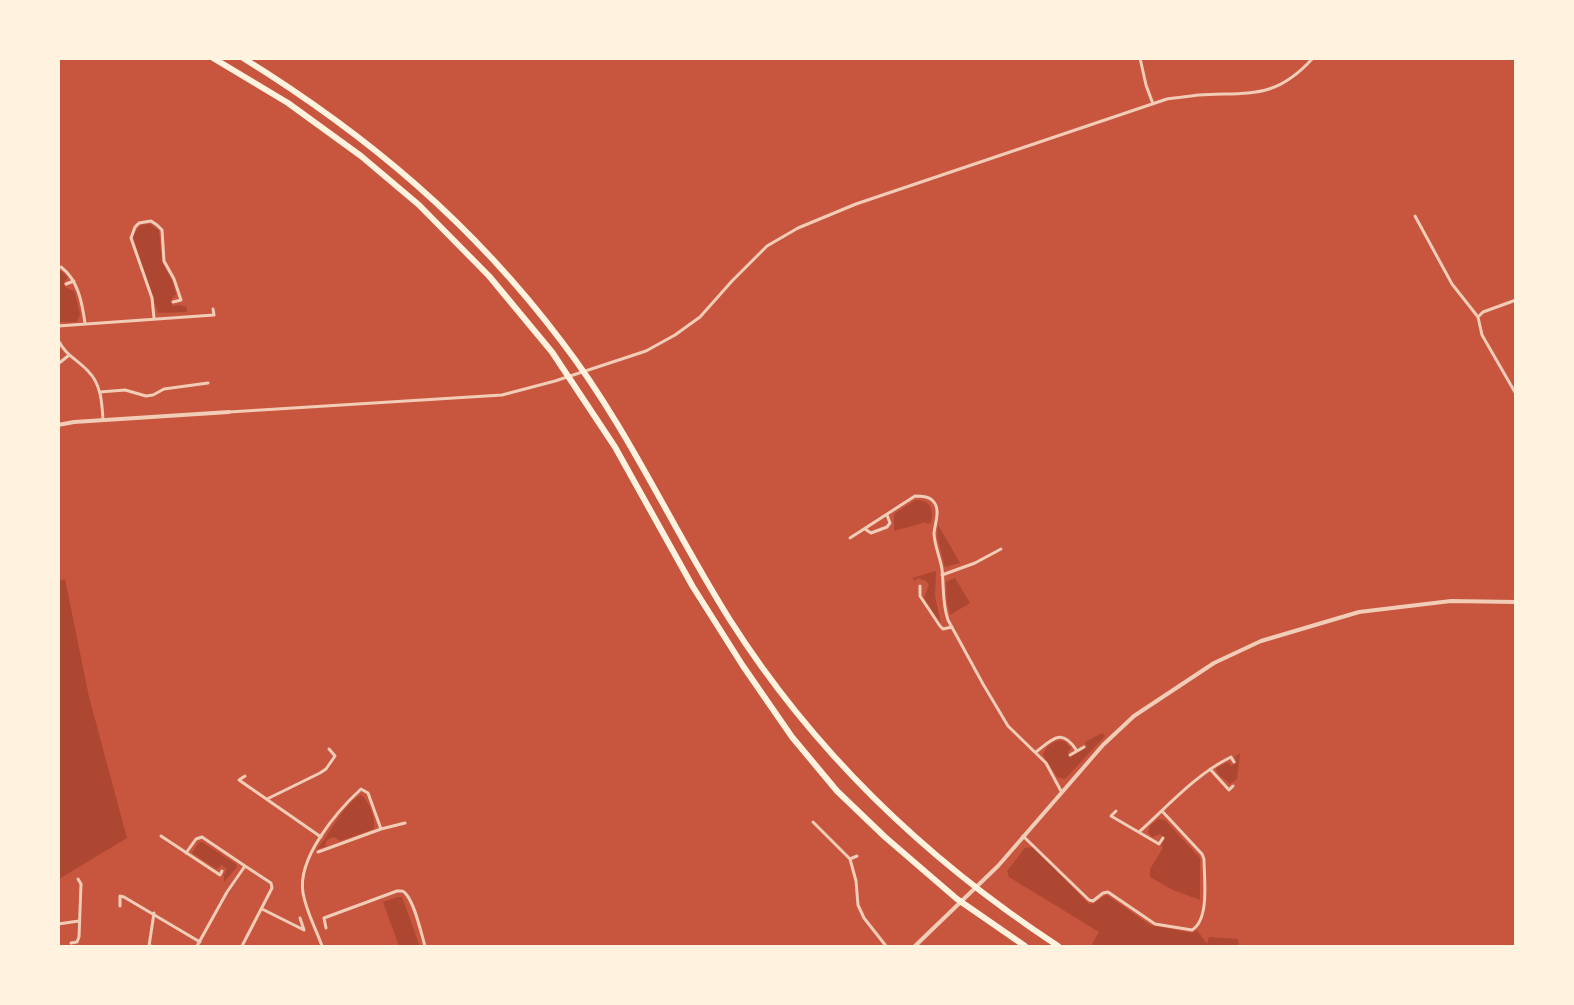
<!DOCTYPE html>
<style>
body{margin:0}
#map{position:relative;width:1574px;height:1005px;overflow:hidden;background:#c8553d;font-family:"Source Sans 3",sans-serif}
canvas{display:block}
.frame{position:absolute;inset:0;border:60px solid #fff3e0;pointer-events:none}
</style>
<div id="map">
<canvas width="1574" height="1005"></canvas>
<div class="frame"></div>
</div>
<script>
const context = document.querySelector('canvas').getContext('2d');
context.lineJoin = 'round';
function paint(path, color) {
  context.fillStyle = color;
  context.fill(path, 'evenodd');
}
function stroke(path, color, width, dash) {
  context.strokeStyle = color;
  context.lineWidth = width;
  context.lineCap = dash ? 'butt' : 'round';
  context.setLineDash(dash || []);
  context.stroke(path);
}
const green = new Path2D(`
 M150 224 159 230 162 262 172 280 176 294 171 300 172 306 179 305 187 307V312L158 313 133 237 135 232 141 225Z
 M59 269 68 277 64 282 65 287 74 291 80 314 77 322H59Z
 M916 500C931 500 934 510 931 523L927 524 926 522 894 531V514Z
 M938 525 960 563 945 567 937 536Z
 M936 571 935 596 941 624 924 598 929 585 926 581 918 578 915 581 912 578Z
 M955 578 970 603 950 615 947 602 946 582Z
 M65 579 89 697 127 838 59 879 58 581Z
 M1102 733 1105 736 1065 779 1057 777 1043 755C1045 746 1055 739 1064 741L1071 748 1068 752 1071 757 1087 747 1085 742Z
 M1240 753 1237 779 1230 784 1217 773 1216 768 1228 762 1231 766 1237 763 1235 757Z
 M361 795C369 800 376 820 374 829L340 841 334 837 327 840 325 847 317 849C328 836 346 801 361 795Z
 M1158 819 1165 820 1200 858V900L1173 890 1150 877V869L1163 848 1161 845 1165 838 1160 834 1152 837 1148 832 1150 826Z
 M199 842H202L236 864 237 867 224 882V875L227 869 221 865 218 869 215 868 192 853Z
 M1033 847 1089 904C1097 904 1100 897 1107 895L1150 925 1192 933 1197 930 1207 944 1209 937 1238 939 1239 946H1091L1099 932 1009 877 1007 871 1025 848Z
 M397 897H402L419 944 418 946H399L383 902Z`);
const minor = new Path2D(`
 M1140 58 1146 85 1153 104
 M1415 216 1452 284 1478 317
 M61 267C78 280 82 302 85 323
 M66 284 74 281
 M1516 300 1483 312 1478 317 1482 335 1516 394
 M154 318 152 298 131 238 135 227 139 223 151 221 157 225 162 230 164 261 174 279 181 300 173 302
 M58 326 214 315 213 309
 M58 340C68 358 75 357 88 371 101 384 102 402 103 420
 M58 364 68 356
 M100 392 125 390 146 396 153 395 164 389 208 383
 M229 412 502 395 555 381 646 351 675 335 700 317 732 281 767 246 798 228 856 204 1167 99C1178 98 1189 96 1199 95 1250 92 1275 100 1313 58
 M865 529 871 533 887 527 890 523 887 515
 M850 538 915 496C921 496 929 496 933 501 941 509 935 523 934 533 934 544 940 557 942 569 944 587 942 603 948 620L983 684 1008 726 1046 763 1061 791
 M942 575 975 563 1001 549
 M920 586V596L940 626 943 629 952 627
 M1036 752C1054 738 1062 728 1077 751
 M1070 755 1084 747
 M1210 769 1229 790 1233 786
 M245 776 239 780 321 837
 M267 799 320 773 326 769 335 756 329 749
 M1116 811 1111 816 1159 844 1163 838
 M813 822 850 859 856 881 858 905 864 918 886 946
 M1139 832C1168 806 1196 774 1231 757L1234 762
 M161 836 220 875 222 871
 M1023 836 1089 900 1093 901 1103 893 1108 892 1155 924 1192 930C1210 919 1204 879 1204 859L1202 854 1162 811
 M318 852 381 829 405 823
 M186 853 196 839 202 837 245 866
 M850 859 857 856
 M120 906V896L124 897 200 942
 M262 909 304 930 300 918
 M58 924 79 921
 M326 928 324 918 397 891C401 891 403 890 406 894 415 904 421 933 425 946
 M71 943 77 942 79 937 81 884 78 879
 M151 946H149L154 913
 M197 946 227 892 245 866 271 883 272 888 242 946
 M322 946C316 929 306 911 303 893 297 858 337 811 361 789L368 793 381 829`);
const tertiary = new Path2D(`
 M58 425 74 422 229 412
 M915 946 998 866 1103 745 1134 716 1214 663 1261 641 1359 612 1451 601 1516 602`);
const motorway = new Path2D(`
 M213 58 288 103 361 156 419 205 489 276 552 352 615 447 693 587 743 666 792 737 837 791 885 837 957 899 1025 946
 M243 58C369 136 473 224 562 342 628 428 672 528 730 620 814 752 927 860 1058 946`);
paint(green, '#ae4732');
stroke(minor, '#f1ccb7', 3);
stroke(tertiary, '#f1ccb7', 4);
stroke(motorway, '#fff3e0', 6);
</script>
